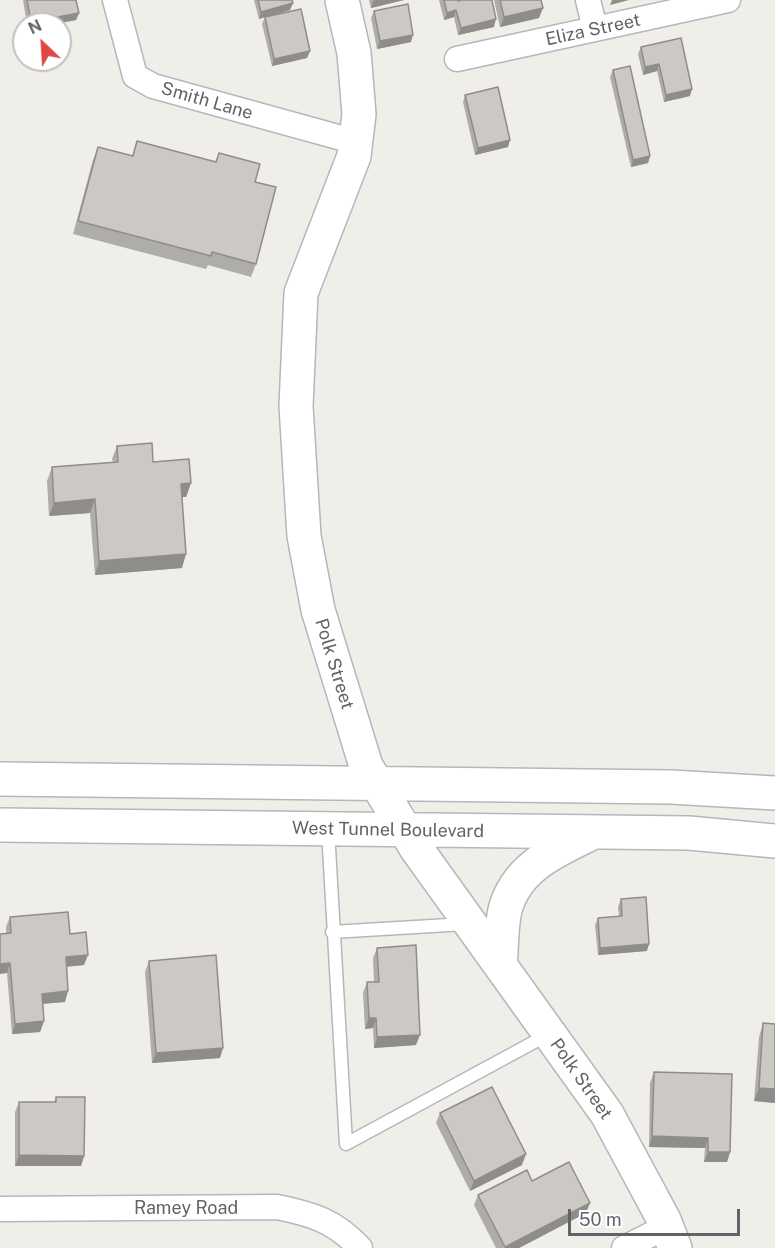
<!DOCTYPE html>
<style>
body{margin:0}
#map{position:relative;width:775px;height:1248px;overflow:hidden;background:#f0eee9;font-family:"Public Sans",sans-serif}
canvas{display:block}
.north{position:absolute;left:12px;top:12px;width:60px;height:60px;box-sizing:border-box;background:#fff;border:2px solid #bfc1c2;border-radius:50%;rotate:335deg;font-size:16px;font-weight:700;line-height:24px;text-align:center;color:#606367}
.north::after{content:'';display:block;margin:auto;width:21px;height:27px;background:#dc4843;clip-path:polygon(50% 0,100% 100%,50% 72%,0 100%)}
.scale{position:absolute;left:568px;top:1209px;width:172px;height:27px;box-sizing:border-box;border:3px solid #606367;border-top:0;padding-left:8px;font-size:18px;line-height:21px;white-space:nowrap;color:#606367;-webkit-text-stroke:4px #fff;paint-order:stroke}
</style>
<div id="map">
<canvas width="775" height="1248"></canvas>
<div class="north">N</div>
<div class="scale">50 m</div>
</div>
<script>
const context = document.querySelector('canvas').getContext('2d');
context.lineJoin = 'round';
function stroke(path, color, width, dash) {
  context.strokeStyle = color;
  context.lineWidth = width;
  context.lineCap = dash ? 'butt' : 'round';
  context.setLineDash(dash || []);
  context.stroke(path);
}
function paint(path, color) {
  context.fillStyle = color;
  context.fill(path, 'evenodd');
}
function drawText(font, color, halo, rows, align = 'center') {
  context.font = font + ' "Public Sans",sans-serif';
  context.lineWidth = 5;
  context.setLineDash([]);
  context.textBaseline = 'middle';
  context.strokeStyle = halo;
  context.fillStyle = color;
  for (const [text, x, y, turn = 0] of rows) {
    context.save();
    context.translate(x, y);
    context.rotate((+turn || 0) * Math.PI / 180);
    context.textAlign = isNaN(turn) ? turn : align;
    if (halo) context.strokeText(text, 0, 0);
    context.fillText(text, 0, 0);
    context.restore();
  }
}
const lane = new Path2D(`
 M328 830 346 1144 549 1034
 M332 932 465 924`);
const street = new Path2D(`
 M115 0 135 76 153 86 356 142
 M588 0 595 29
 M457 59 728 0
 M0 1209 277 1207C312 1214 335 1221 360 1248
 M624 1248 666 1227`);
const secondary = new Path2D(`
 M342 0 354 53 359 114 354 156 301 293 296 406 304 536 318 610 366 766 416 848 607 1114 664 1220 675 1248
 M0 779 671 787 775 793
 M0 825 689 833 775 841
 M500 965C502 947 501 927 505 910 516 868 553 852 588 835`);
const wall = new Path2D(`
 M23 0H76L79 13 76 20 55 24H27Z
 M254 0H292L293 3 290 10 267 17 310 51 307 58 272 66 262 24 265 17 259 19Z
 M369 0H404L371 8Z
 M439 0H458L494 27 458 35 454 17 444 20Z
 M494 0H541L539 18 500 27Z
 M374 11 411 42 377 49 371 18Z
 M681 38 690 96 664 102 657 71 643 75 638 54 641 47Z
 M613 70 650 156 648 163 631 167 610 77Z
 M465 95 508 147 475 155 463 102Z
 M137 141 216 162 219 153 255 182 256 264 251 277 208 265 206 269 73 234 93 160 98 147 132 156Z
 M117 446 153 462 191 483 186 497H182V568L95 575 90 513 49 516 47 481 52 467 113 462 112 459Z
 M621 899 647 951 598 955 595 925 598 918 619 916 618 907Z
 M10 917 70 934 84 965 66 967 65 1002 43 1004 44 1021 40 1032 12 1034 7 973 6 927Z
 M377 948 416 1045 374 1048 373 1028 365 1029 363 993 367 982H374L373 958Z
 M149 961 220 1058 152 1063 145 972Z
 M763 1023 775 1024V1103L754 1101 759 1037Z
 M654 1072 730 1152 727 1162H704L705 1148 649 1147 650 1083Z
 M56 1097 84 1156 81 1166H15V1112L19 1102H54Z
 M440 1113 522 1165 470 1191 436 1123Z
 M532 1181 586 1213 519 1248H496L474 1205 478 1195Z`);
const shadedWall = new Path2D(`
 M376 0H404L371 8 373 1Z
 M612 0H629L610 5Z
 M293 3 290 10 259 19 261 12Z
 M543 8 539 18 500 27 504 17Z
 M456 10 454 17 444 20 447 13Z
 M79 13 76 20 55 24H30L31 22Z
 M496 19 494 27 458 35 461 28Z
 M413 35 411 42 377 49 380 41Z
 M310 51 307 58 272 66 274 59Z
 M659 64 657 71 643 75 645 67Z
 M692 89 690 96 664 102 666 95Z
 M510 140 508 147 475 155 478 148Z
 M650 156 648 163 631 167 633 160Z
 M191 483 186 497H176L181 484Z
 M95 499 90 513 49 516 54 503Z
 M186 554 182 568 95 575 99 561Z
 M649 944 647 951 598 955 600 948Z
 M88 955 84 965 62 967 66 957Z
 M10 963 7 973 0 974V964Z
 M68 991 65 1002 38 1004 42 994Z
 M369 1018H376L373 1028 365 1029Z
 M44 1021 40 1032 12 1034 15 1024Z
 M420 1035 416 1045 374 1048 377 1037Z
 M223 1048 220 1058 152 1063 156 1053Z
 M759 1088 775 1089V1103L754 1101Z
 M652 1136 708 1138 705 1148 649 1147Z
 M708 1152H730L727 1162H704Z
 M526 1154 522 1165 470 1191 474 1181Z
 M19 1155 84 1156 81 1166H15Z
 M590 1203 586 1213 519 1248H504L505 1247Z`);
const building = new Path2D(`
 M27 0H76L79 13 31 22Z
 M258 0H292L293 3 261 12Z
 M444 0H458V1L462 0H492L496 19 461 28 456 10 447 13Z
 M500 0H541L543 8 504 17Z
 M408 4 413 35 380 41 374 11Z
 M301 9 310 51 274 59 265 17Z
 M681 38 692 89 666 95 659 64 645 67 641 47Z
 M630 66 650 156 633 160 613 70Z
 M498 87 510 140 478 148 465 95Z
 M137 141 216 162 219 153 260 164 255 182 276 187 256 264 212 252 211 256 78 221 98 147 133 156Z
 M152 443 153 462 189 459 191 483 181 484 186 554 99 561 95 499 54 503 52 467 118 462 117 446Z
 M646 897 649 944 600 948 598 918 622 916 621 899Z
 M68 912 70 934 86 932 88 955 66 957 68 991 42 994 44 1021 15 1024 10 963 0 964V934L11 933 10 917Z
 M416 945 420 1035 377 1037 376 1018H369L367 982H379L377 948Z
 M216 955 223 1048 156 1053 149 961Z
 M763 1023 775 1024V1089L759 1088Z
 M654 1072 732 1074 730 1152H708V1138L652 1136Z
 M492 1087 526 1154 474 1181 440 1113Z
 M56 1097H85L84 1156 19 1155V1102H56Z
 M569 1162 590 1203 505 1247 478 1195 527 1170 532 1181Z`);
const streetNames = [
 ["Eliza Street",593,30,-12],
 ["Smith Lane",207,101,16],
 ["Polk Street",334,664,73],
 ["West Tunnel Boulevard",388,830,1],
 ["Polk Street",581,1079,55],
 ["Ramey Road",186,1208]
];
stroke(lane, '#b5b8bb', 15);
stroke(street, '#b5b8bb', 27);
stroke(secondary, '#b4b7bb', 36);
stroke(lane, '#fff', 12);
stroke(street, '#fff', 24);
stroke(secondary, '#fff', 33);
paint(wall, '#afada9');
paint(shadedWall, '#8f8d8a');
paint(building, '#ccc9c5');
stroke(building, '#8f8d8a', 1.5);
drawText('18px', '#606367', '#fff', streetNames);
</script>
